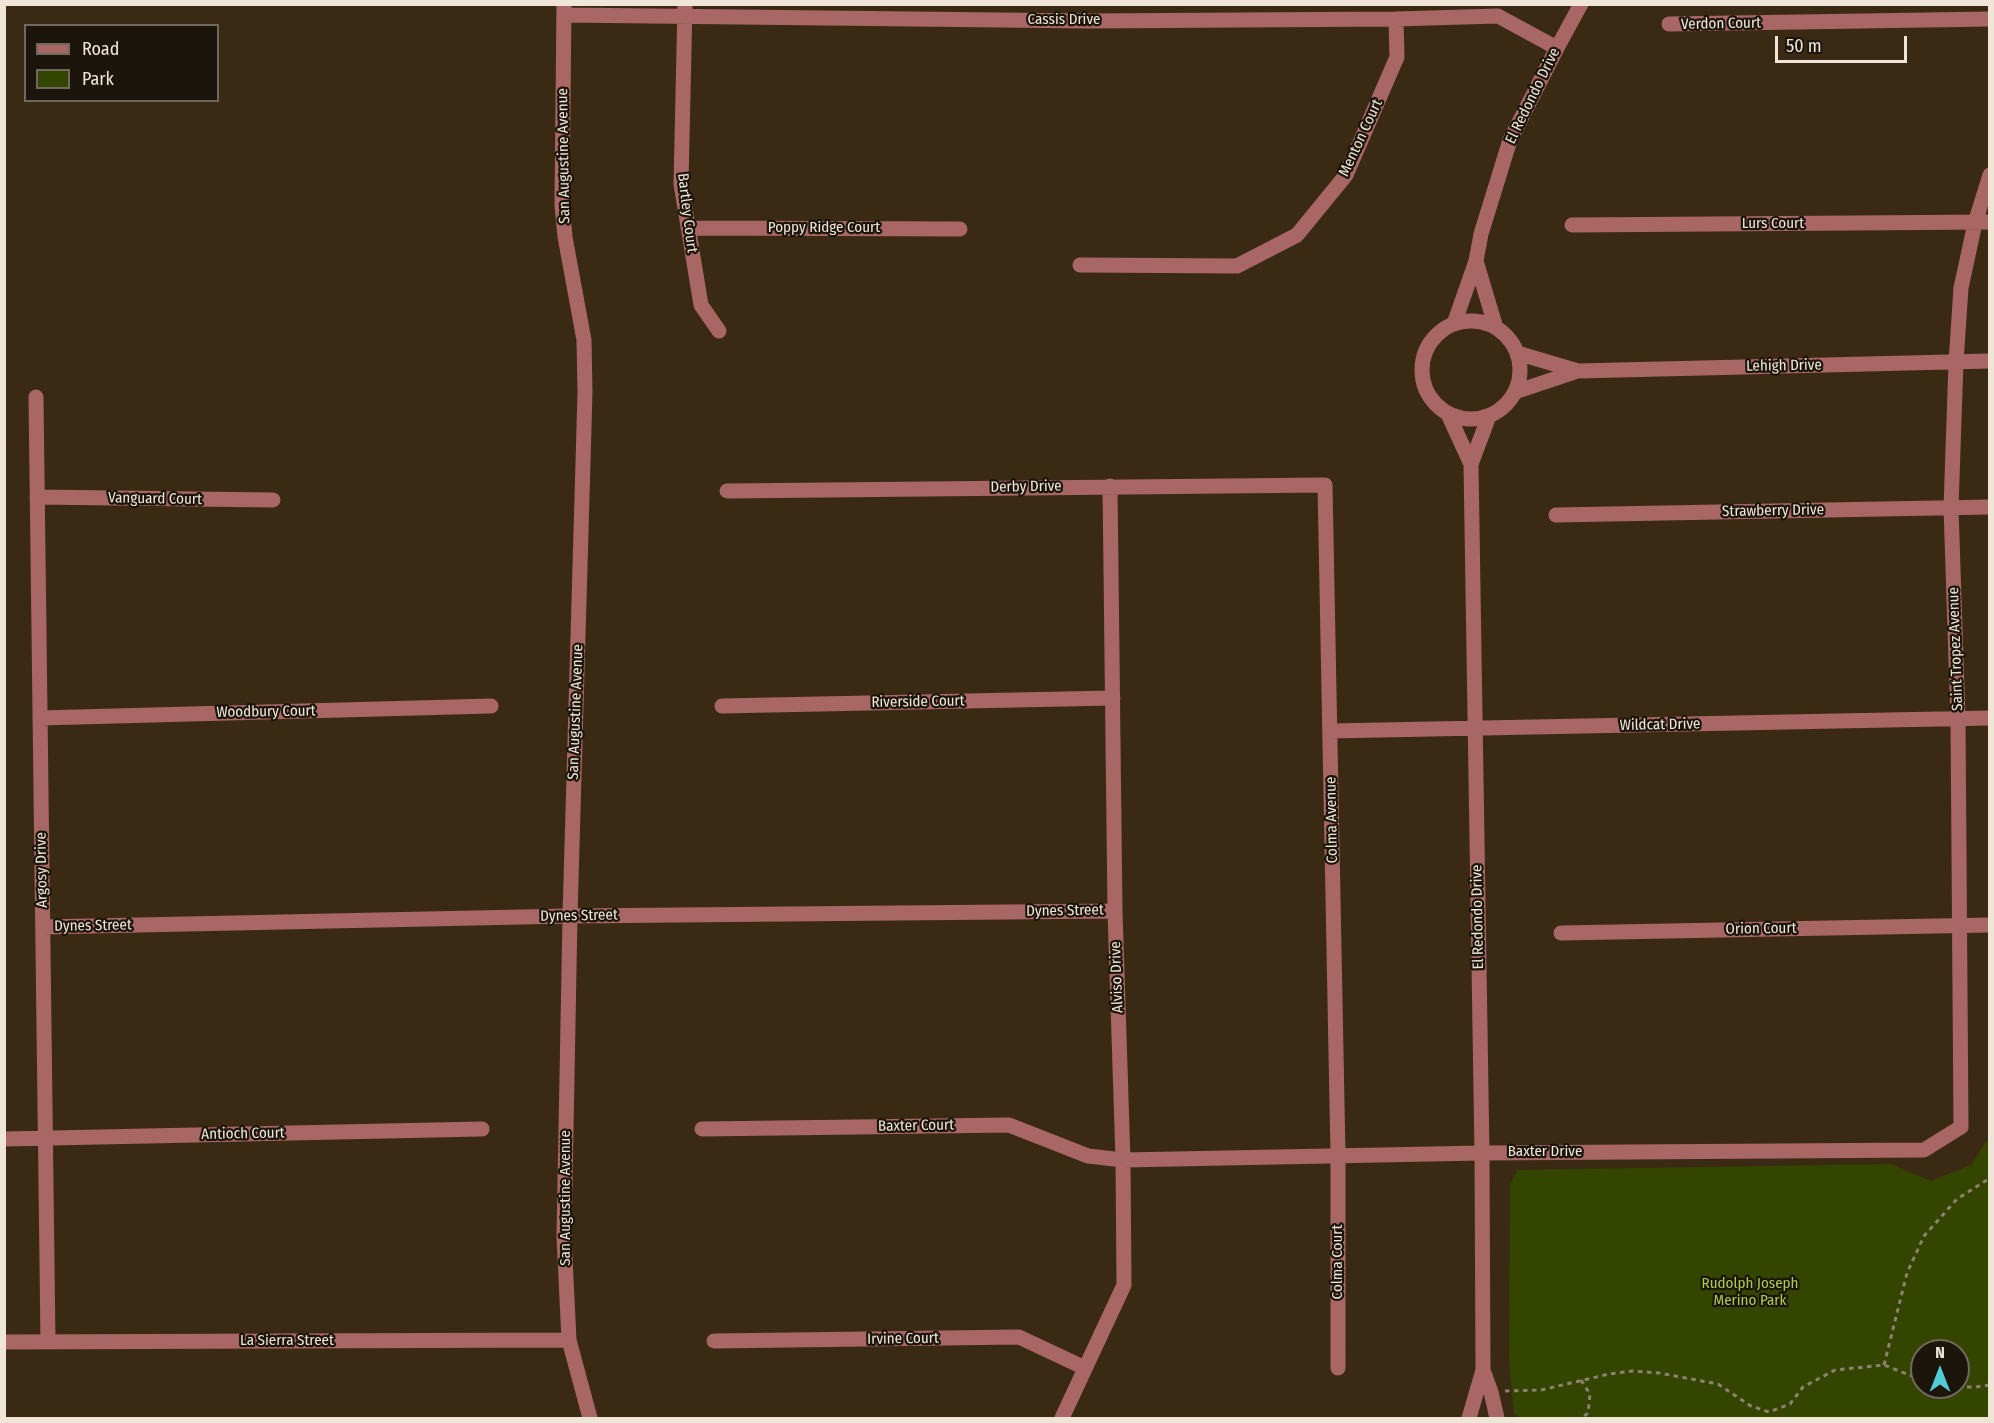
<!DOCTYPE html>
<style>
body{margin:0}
#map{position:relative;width:1994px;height:1423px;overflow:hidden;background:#3a2a14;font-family:"Fira Sans Condensed",sans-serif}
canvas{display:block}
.frame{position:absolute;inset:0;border:6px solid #f0e6d8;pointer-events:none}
.legend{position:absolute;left:24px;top:24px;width:195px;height:78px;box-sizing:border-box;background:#1c150b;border:2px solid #71695d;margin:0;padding:8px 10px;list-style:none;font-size:18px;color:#f0e6d8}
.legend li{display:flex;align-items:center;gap:12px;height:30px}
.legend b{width:30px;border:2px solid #71695d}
.north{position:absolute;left:1910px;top:1339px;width:60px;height:60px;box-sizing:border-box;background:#1c150b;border:2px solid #71695d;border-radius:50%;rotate:0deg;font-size:16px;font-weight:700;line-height:24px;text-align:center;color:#f0e6d8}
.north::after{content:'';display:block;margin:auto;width:21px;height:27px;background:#52ccd5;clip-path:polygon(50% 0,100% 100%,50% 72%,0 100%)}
.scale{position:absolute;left:1775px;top:36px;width:132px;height:27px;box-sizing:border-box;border:3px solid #f0e6d8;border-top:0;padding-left:8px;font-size:18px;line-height:21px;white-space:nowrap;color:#f0e6d8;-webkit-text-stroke:4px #1c150b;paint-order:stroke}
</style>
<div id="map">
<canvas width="1994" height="1423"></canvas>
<div class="frame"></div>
<ul class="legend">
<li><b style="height:8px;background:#a86665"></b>Road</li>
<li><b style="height:16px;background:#344500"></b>Park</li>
</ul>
<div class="north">N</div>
<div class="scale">50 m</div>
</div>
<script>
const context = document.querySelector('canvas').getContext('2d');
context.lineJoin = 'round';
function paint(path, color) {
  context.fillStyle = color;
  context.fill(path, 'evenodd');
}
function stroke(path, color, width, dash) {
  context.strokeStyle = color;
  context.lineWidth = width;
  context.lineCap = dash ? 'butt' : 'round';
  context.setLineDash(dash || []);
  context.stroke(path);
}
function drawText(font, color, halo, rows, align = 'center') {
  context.font = font + ' "Fira Sans Condensed",sans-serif';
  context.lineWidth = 4.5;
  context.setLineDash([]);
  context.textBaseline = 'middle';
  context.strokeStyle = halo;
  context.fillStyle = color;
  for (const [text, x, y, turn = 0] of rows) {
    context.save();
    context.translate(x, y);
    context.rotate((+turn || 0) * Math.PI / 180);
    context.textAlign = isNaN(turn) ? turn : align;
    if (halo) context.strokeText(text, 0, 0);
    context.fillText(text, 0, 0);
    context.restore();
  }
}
const green = new Path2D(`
 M1989 1138V1418H1520L1514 1414 1509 1358 1510 1185 1517 1170 1890 1164 1931 1181 1971 1165ZM1922 1351H1958V1387H1922Z`);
const path = new Path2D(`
 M1884 1365 1907 1273 1924 1236 1957 1199 1990 1178
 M1581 1380 1590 1394 1588 1413 1582 1418
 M1958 1387H1975L1990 1385
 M1505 1391 1541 1390 1609 1374 1632 1371 1659 1373 1718 1384 1751 1406 1769 1412 1790 1404 1803 1387 1835 1370 1884 1365 1922 1380`);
const minor = new Path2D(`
 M564 4 562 205 565 237 584 340 585 392 570 916 564 1237 569 1340 590 1418
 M685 4 681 184 701 305 719 331
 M564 15 1088 21 1396 19 1498 16 1557 48
 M1669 24 1990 19
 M1572 225 1990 222
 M688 228 960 229
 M1476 261 1496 328
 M1080 265 1237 266 1297 235 1346 175 1397 57 1396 19
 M1422 370a49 49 0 1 1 98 0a49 49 0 1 1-98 0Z
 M1454 324 1476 261 1481 234 1510 140 1557 48 1581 4
 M1517 353 1578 371
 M1515 392 1578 371 1990 361
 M36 397 48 1342
 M1448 414 1471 464 1482 1153 1483 1370 1469 1418
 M1471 464 1489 416
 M727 491 1325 485 1338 1155V1368
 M37 497 273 500
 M1556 515 1990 507
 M722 706 1113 698
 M40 718 491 706
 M1330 731 1990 718
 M43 927 570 916 1115 911
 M1561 933 1990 925
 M702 1129 1009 1125 1088 1156 1123 1160 1482 1153 1924 1150 1961 1127 1958 719 1951 508 1956 362 1961 288 1975 223 1990 175
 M4 1139 482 1129
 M714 1341 1019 1337 1085 1368
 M4 1342 569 1340
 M1483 1370 1491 1392 1497 1418
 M1062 1418 1124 1285 1123 1160 1115 911 1110 486`);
const streetNames = [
 ["Cassis Drive",1064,20],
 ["Verdon Court",1721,24,-1],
 ["El Redondo Drive",1533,96,-64],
 ["Menton Court",1361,138,-65],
 ["San Augustine Avenue",564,156,-91],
 ["Bartley Court",687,213,83],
 ["Lurs Court",1773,224],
 ["Poppy Ridge Court",824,228],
 ["Lehigh Drive",1784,366,-1],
 ["Derby Drive",1026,487,-1],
 ["Vanguard Court",155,499,1],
 ["Strawberry Drive",1773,511,-1],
 ["Saint Tropez Avenue",1956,649,-92],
 ["Riverside Court",918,702,-1],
 ["Woodbury Court",266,712,-1],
 ["San Augustine Avenue",576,712,-88],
 ["Wildcat Drive",1660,725,-1],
 ["Colma Avenue",1332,820,-91],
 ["Argosy Drive",42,870,-91],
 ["Dynes Street",1065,911,-1],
 ["Dynes Street",579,916,-1],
 ["El Redondo Drive",1478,917,-91],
 ["Dynes Street",93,926,-1],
 ["Orion Court",1761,929,-1],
 ["Alviso Drive",1117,977,-92],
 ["Baxter Court",916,1126,-1],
 ["Antioch Court",243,1134,-1],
 ["Baxter Drive",1545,1152],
 ["San Augustine Avenue",566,1198,-90],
 ["Colma Court",1338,1262,-90],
 ["Irvine Court",903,1339,-1],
 ["La Sierra Street",287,1341]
];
const parkNames = [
 ["Rudolph Joseph",1750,1284],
 ["Merino Park",1750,1301]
];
paint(green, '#344500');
stroke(path, '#8e816f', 3, [4.5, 4.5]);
stroke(minor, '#a86665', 15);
drawText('15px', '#f0e6d8', '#1c150b', streetNames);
drawText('15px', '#abce50', '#1c150b', parkNames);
</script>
